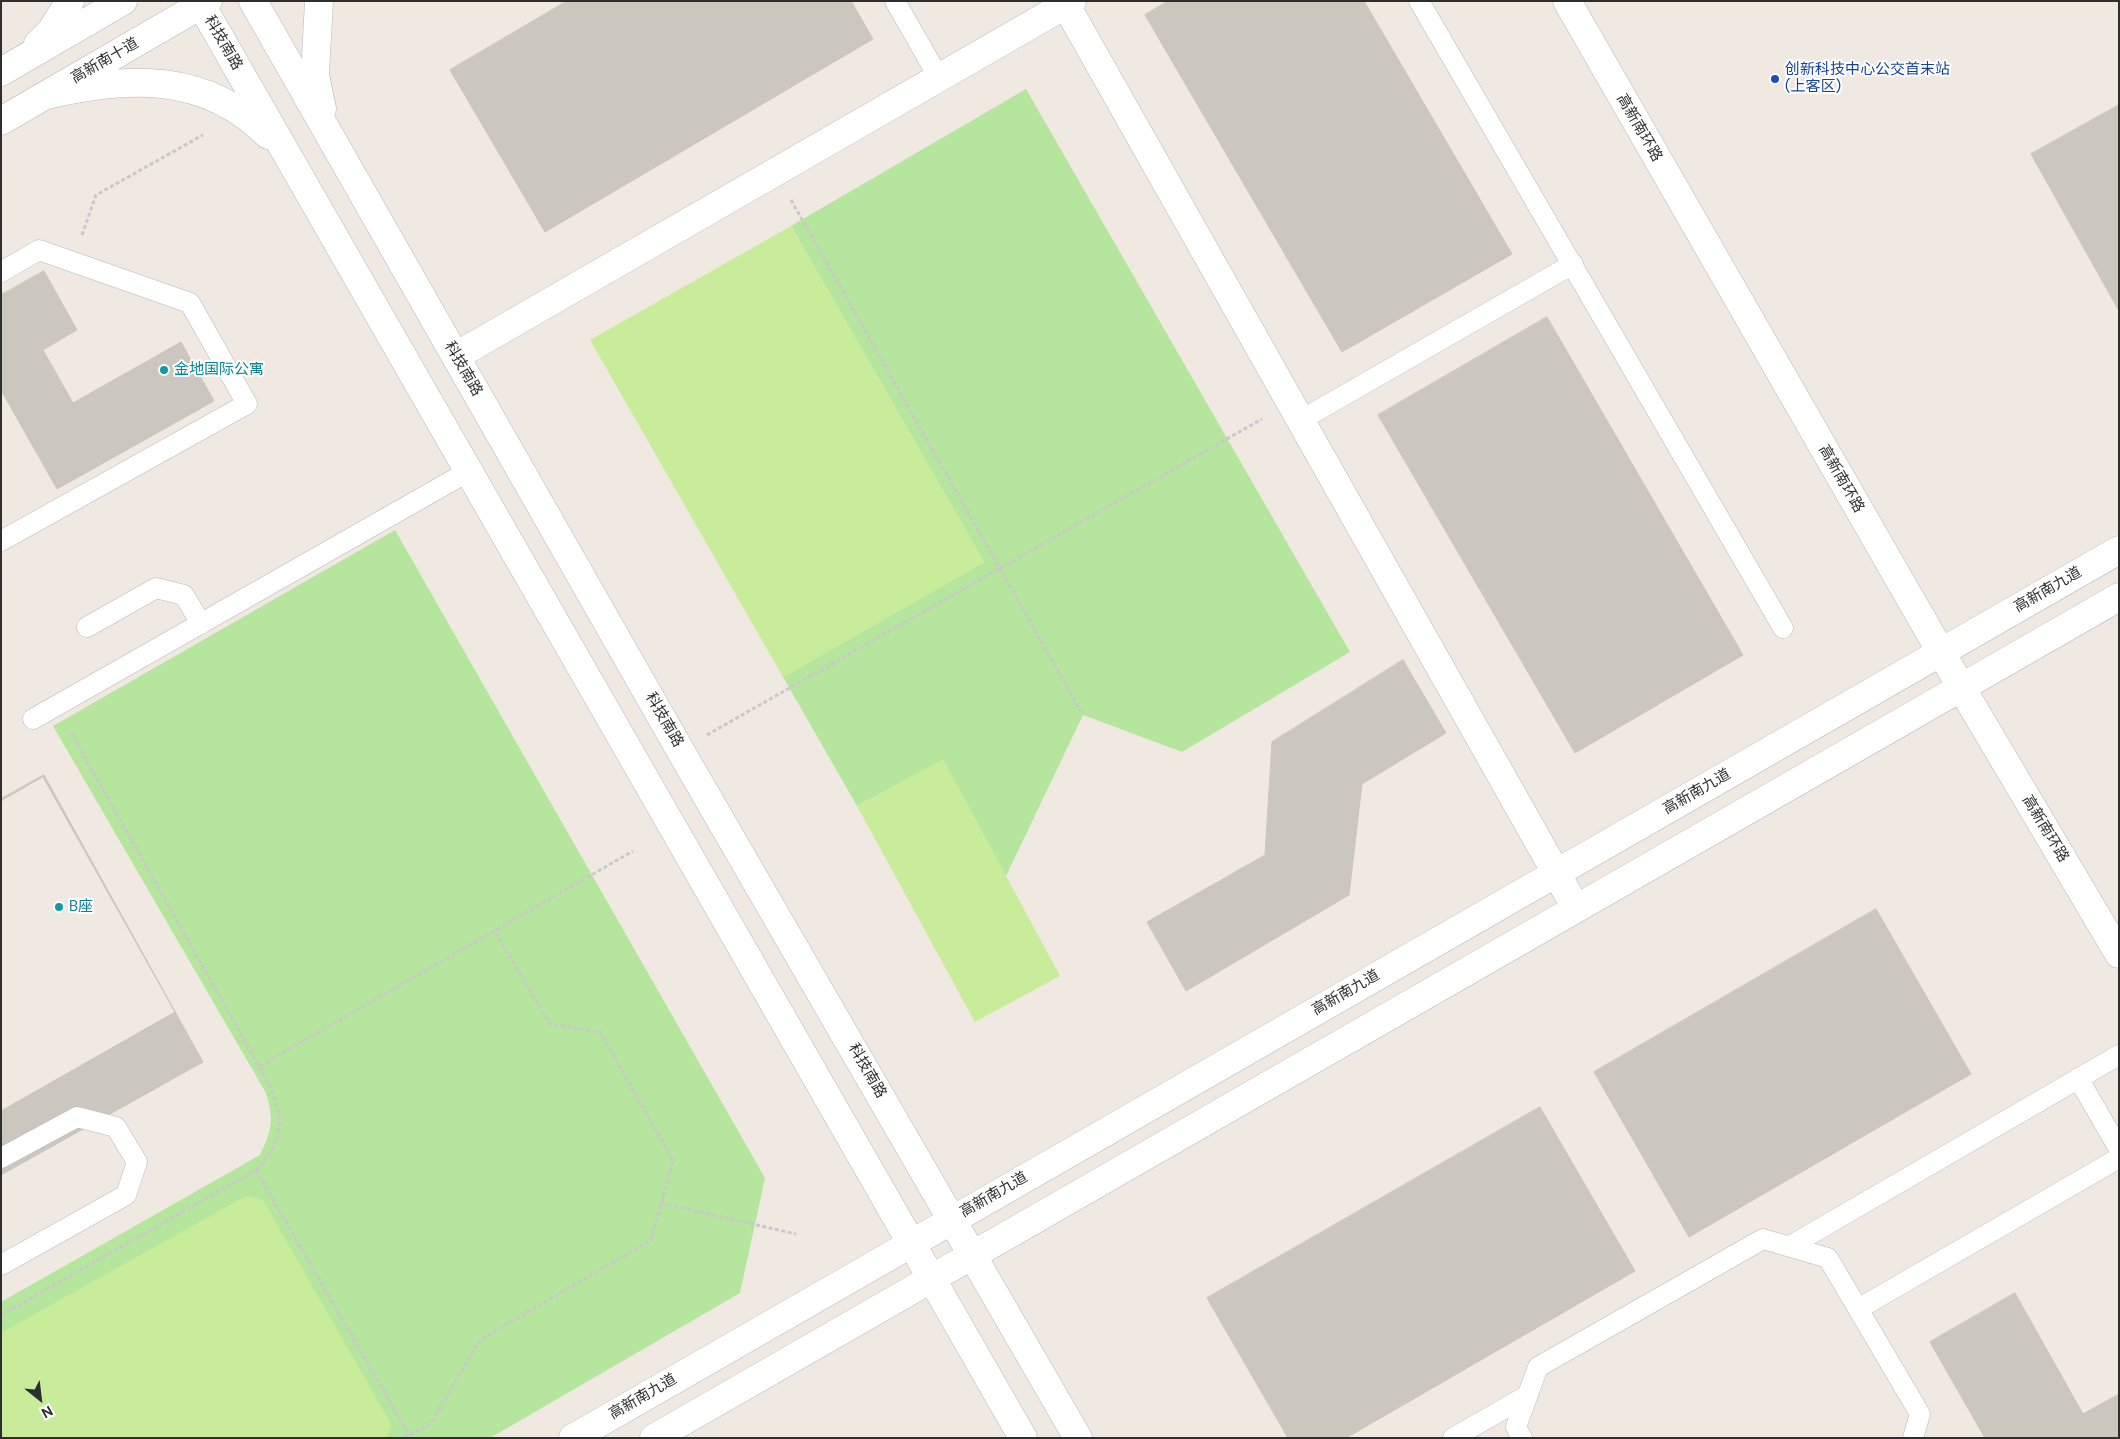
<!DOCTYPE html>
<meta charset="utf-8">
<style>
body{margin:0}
#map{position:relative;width:2120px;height:1439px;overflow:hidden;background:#efe9e1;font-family:"DM Sans",sans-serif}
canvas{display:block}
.frame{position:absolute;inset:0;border:2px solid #2e2e2e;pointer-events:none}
.north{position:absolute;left:15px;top:1374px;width:50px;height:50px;-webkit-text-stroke:4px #fff;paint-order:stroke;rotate:151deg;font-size:14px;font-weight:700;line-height:20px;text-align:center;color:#2e2e2e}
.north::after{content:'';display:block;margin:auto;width:18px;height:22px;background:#2e2e2e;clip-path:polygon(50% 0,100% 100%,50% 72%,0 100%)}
</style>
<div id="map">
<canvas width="2120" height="1439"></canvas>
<div class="frame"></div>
<div class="north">N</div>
</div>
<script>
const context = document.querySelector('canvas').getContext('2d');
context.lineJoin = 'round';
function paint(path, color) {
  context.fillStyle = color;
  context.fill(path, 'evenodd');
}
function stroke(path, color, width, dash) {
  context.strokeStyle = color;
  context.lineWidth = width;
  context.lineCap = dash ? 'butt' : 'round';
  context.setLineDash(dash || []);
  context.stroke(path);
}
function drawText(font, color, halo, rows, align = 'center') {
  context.font = font + ' "DM Sans","Noto Sans SC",sans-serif';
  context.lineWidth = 4;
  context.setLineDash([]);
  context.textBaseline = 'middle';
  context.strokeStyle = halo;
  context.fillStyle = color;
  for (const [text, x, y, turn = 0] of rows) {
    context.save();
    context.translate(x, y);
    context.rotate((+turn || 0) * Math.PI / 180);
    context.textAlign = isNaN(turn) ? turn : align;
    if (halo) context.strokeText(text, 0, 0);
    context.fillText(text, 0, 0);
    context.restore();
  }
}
const green = new Path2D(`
 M1026 89 1350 652 1182 752 1083 715 1006 876 943 760 857 806 783 677 984 562 791 226Z
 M395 530 765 1178 740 1293 490 1438H1V1302L260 1155C272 1130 274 1120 266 1093L53 726Z`);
const pitch = new Path2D(`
 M791 226 984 562 783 677 590 340Z
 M943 759 1060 976 975 1022 857 806Z
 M246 1196 263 1200 391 1424 387 1438H1V1333Z`);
const building = new Path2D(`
 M567 1H851L873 39 545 232 450 70Z
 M1168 1H1364L1512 254 1342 352 1145 15Z
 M2119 105V311L2031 154Z
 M44 271 77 330 43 350 73 403 181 342 214 401 57 489 1 390V295Z
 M1547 317 1743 655 1575 753 1378 415Z
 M1403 660 1446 733 1362 784 1349 895 1186 991 1147 922 1265 855 1272 742Z
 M44 775 203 1062 1 1175V799Z
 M43 777 175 1012 1 1111V801Z
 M1876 909 1971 1074 1689 1237 1594 1072Z
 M1540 1107 1635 1271 1346 1438H1288L1207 1298Z
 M2015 1293 2083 1414 2119 1394V1438H1985L1930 1342Z`);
const path = new Path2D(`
 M791 200 1083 715
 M82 235 96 195 203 135
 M707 735 1262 419
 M260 1066 633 851
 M256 1170 409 1435
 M661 1203 796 1234
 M1 1315 256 1170C284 1141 285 1120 269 1084L70 731
 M404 1438 431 1423 480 1340 651 1240 673 1160 600 1032 550 1024 494 930`);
const service = new Path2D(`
 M895 1 939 78
 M1419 1 1783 628
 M1 272 39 250 190 303 247 404 1 541
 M1301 420 1573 264
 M87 627 156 588 184 595 201 624
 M33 719 469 471
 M2078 1078 2119 1149
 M1 1158 77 1117 116 1127 137 1162 126 1195 1 1265
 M1790 1246 2119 1055
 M1858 1309 2119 1158
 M1453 1438 1528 1395
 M1522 1438 1516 1427 1538 1367 1763 1239 1828 1258 1920 1414 1913 1438`);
const minor = new Path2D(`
 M1066 5 1576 908
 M456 356 1072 1`);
const tertiary = new Path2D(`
 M1567 1 1961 687 2119 954
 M573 1438 2119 550
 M654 1438 2119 597`);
const secondary = new Path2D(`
 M199 1 1023 1438
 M253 1 680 750 1078 1438
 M319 1 315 75 322 109
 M38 44 51 31 70 1
 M1 72 123 1
 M47 95C127 76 206 72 268 135
 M1 121 208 1`);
const markers = [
 [1775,79,5,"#1a4fb4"],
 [164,370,5,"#0f9aa8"],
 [59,907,5,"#0f9aa8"]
];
const streetNames = [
 ["科技南路",223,43,60],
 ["高新南十道",105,61,-30],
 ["高新南环路",1639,128,60],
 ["科技南路",463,369,60],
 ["高新南环路",1841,479,60],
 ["高新南九道",2048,590,-30],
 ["科技南路",664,720,60],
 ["高新南九道",1697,792,-30],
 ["高新南环路",2045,829,59],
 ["高新南九道",1346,993,-30],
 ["科技南路",867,1071,60],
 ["高新南九道",994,1195,-30],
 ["高新南九道",643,1397,-30]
];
const transitNames = [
 ["创新科技中心公交首末站",1785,70],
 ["(上客区)",1785,87]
];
const cultureNames = [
 ["金地国际公寓",174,370],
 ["B座",69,907]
];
paint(green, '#b6e59e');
paint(pitch, '#c9ec9a');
paint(building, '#cbc7bf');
stroke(building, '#cbc5ba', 1);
stroke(service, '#b4b7c1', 21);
stroke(minor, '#b4b7c1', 29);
stroke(tertiary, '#b4b7c1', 29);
stroke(secondary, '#b4b7c1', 29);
stroke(path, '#c9c9c9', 3, [4, 2.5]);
stroke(service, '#fff', 20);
stroke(minor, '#fff', 28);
stroke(tertiary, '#fff', 28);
stroke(secondary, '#fff', 28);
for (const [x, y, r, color] of markers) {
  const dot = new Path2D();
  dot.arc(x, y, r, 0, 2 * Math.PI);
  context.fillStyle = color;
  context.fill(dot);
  stroke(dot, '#fff', 2);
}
drawText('15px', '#2e2e2e', '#fff', streetNames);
drawText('15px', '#164399', '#fff', transitNames, 'left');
drawText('15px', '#0d838f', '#fff', cultureNames, 'left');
</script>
